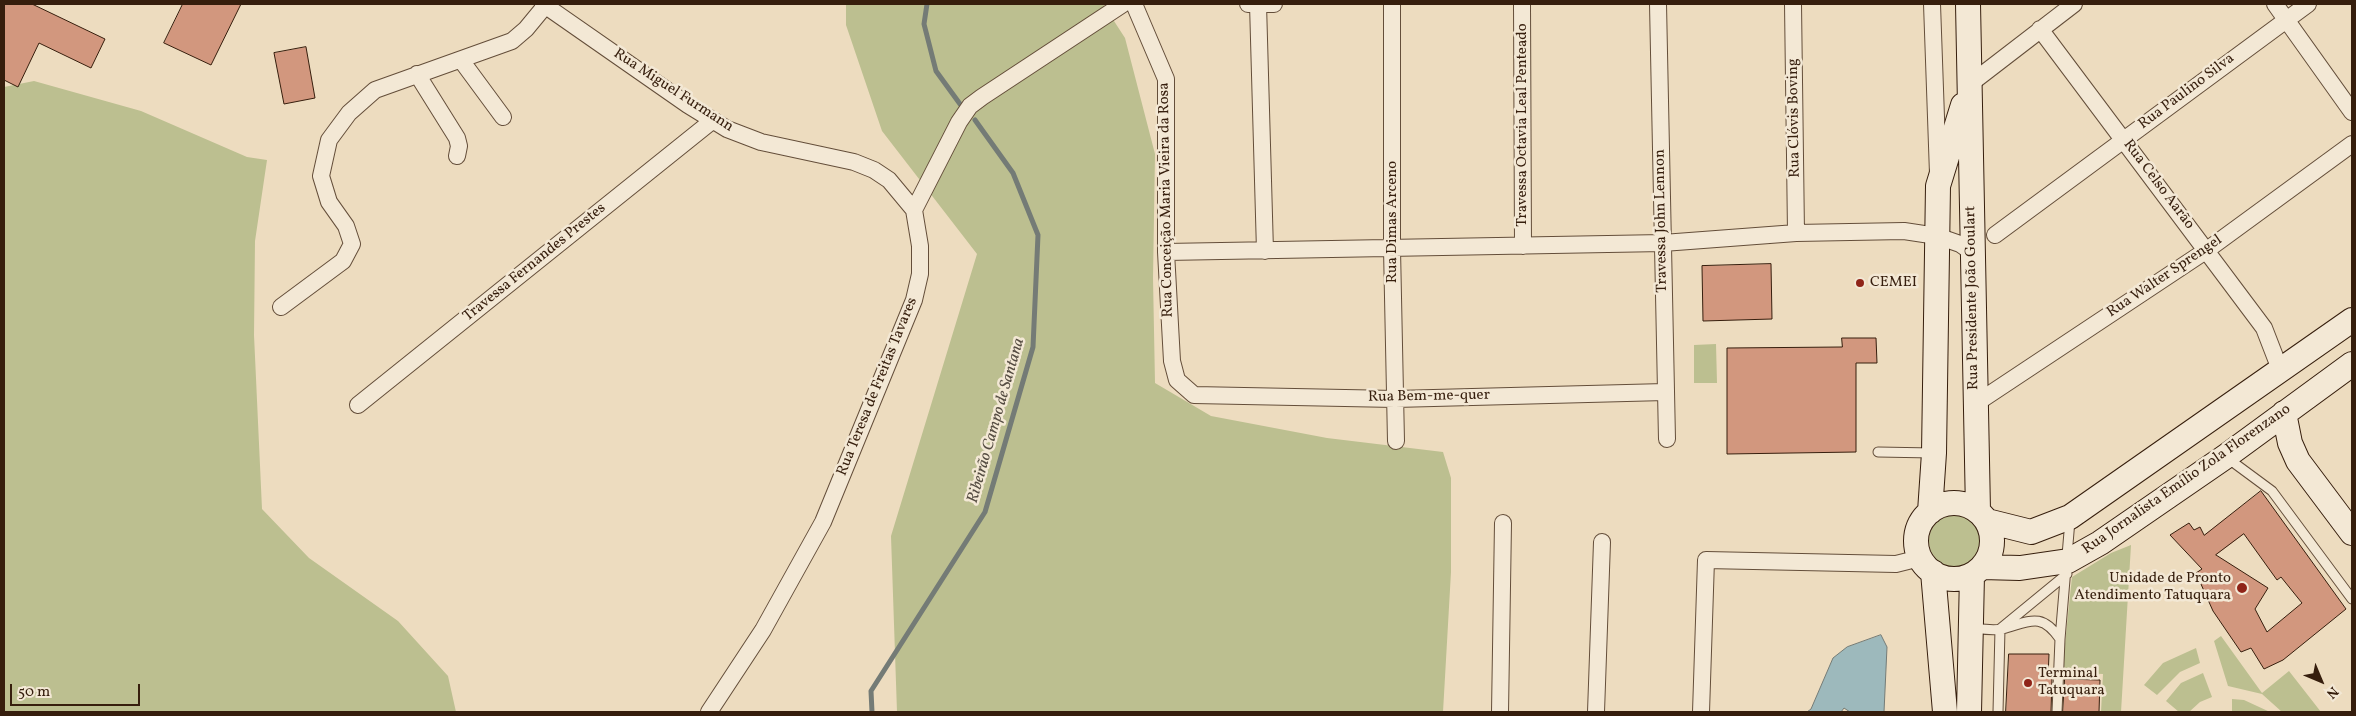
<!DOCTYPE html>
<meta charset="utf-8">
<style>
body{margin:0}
#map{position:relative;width:2356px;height:716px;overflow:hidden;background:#eddcbf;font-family:Vollkorn,serif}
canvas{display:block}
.frame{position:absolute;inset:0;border:5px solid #361e0d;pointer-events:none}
.north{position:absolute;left:2296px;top:656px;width:50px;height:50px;-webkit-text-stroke:4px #f3e8d5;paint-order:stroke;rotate:135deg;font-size:14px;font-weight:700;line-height:20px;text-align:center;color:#361e0d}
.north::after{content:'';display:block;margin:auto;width:18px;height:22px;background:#361e0d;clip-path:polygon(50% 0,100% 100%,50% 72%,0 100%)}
.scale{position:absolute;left:10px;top:684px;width:130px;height:22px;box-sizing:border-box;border:2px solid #361e0d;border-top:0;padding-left:6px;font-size:15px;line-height:18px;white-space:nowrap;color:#361e0d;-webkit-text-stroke:4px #f3e8d5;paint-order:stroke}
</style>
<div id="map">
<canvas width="2356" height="716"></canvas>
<div class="frame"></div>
<div class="north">N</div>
<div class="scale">50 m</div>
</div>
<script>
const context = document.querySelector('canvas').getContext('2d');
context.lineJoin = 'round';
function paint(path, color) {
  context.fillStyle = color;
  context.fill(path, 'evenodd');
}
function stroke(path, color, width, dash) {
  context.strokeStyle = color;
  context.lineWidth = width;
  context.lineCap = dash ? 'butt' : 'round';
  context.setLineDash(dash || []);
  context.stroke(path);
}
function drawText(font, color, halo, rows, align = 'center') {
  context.font = font + ' Vollkorn,serif';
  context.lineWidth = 5;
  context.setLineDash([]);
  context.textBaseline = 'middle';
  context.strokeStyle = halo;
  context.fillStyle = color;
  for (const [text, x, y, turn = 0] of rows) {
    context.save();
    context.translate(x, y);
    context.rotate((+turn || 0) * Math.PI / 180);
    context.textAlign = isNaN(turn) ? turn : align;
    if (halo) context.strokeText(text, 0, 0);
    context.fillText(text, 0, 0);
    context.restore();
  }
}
const green = new Path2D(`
 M846 4H1103L1125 38 1155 154 1153 278 1155 383 1211 416 1327 438 1443 452 1451 478V572L1443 712H897L891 536 977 254 882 131 846 25Z
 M34 81 141 111 247 157 267 160 255 241 254 335 262 509 309 558 398 621 448 676 456 712H4V87Z
 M1716 344 1717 383H1694V345Z
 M1929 541a26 26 0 1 1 52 0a26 26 0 1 1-52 0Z
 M2131 545 2121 712H2101L2103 674 2062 672 2072 577 2111 553Z
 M2221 636 2262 693 2289 671 2321 712H2282L2262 694 2228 686 2214 641Z
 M2196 648 2200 663 2180 672 2157 695 2144 685 2163 663Z
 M2203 673 2212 697 2200 702 2189 712H2179L2166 701 2181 683Z
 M2232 699 2244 700 2270 712H2232Z`);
const water = new Path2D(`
 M1881 635 1887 647 1884 712H1850L1844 708 1841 712H1807L1811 709 1833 658 1847 647Z`);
const stream = new Path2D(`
 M927 4 924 24 936 71 960 104
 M872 712 871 691 985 512 1033 347 1038 235 1013 173 975 120`);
const building = new Path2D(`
 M4 4H32L105 39 91 68 39 43 18 87 4 80Z
 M183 4H241L211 65 164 43Z
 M306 47 315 98 284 104 274 53Z
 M1771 264 1772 319 1703 321 1702 266Z
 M1842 338H1876L1877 363H1856V452L1727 454V348L1842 347Z
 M2261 491 2346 609 2283 660 2264 669 2251 648 2241 652 2213 611 2196 573 2202 569 2170 535 2189 523 2194 530 2200 527 2204 535ZM2244 534 2277 580 2281 577 2302 603 2267 632 2255 609 2268 588 2216 555Z
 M2009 654H2049L2048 678H2052L2051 712H2006Z
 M2065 679 2100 680 2099 712H2063Z`);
const lane = new Path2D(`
 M1878 452 1933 453
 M2226 457 2272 491 2352 599
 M1971 628C1981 629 1993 631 2002 629 2029 622 2041 611 2060 639
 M1998 712 2000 629 2067 574
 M2057 712 2060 639 2070 520`);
const street = new Path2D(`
 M543 4 688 105 727 129 761 142 854 162 874 170 889 180 914 210
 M1134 4 1166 79V252L1172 361 1177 380 1194 395 1395 399 1665 392
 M1248 4H1274
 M1258 4 1265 251
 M1392 4V249L1396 441
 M1522 4 1523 246
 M1658 4 1667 439
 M1793 4 1796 233
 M1932 4 1938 174
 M2275 4 2352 112
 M2040 29 2264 328 2281 372
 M461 60 503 117
 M417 74 457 138 459 146 457 156
 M1970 84 2074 4
 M1995 235 2308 4
 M1166 252 1663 243 1796 233 1904 231 1937 236 1960 244 1970 251 1973 259
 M281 307 343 261 352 244 346 226 329 202 321 176 329 140 349 113 375 90 512 41 526 29 545 6
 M1975 404 2207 250 2352 144
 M358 405 712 121
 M709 712 763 630 823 522 914 300 920 274V246L914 210 959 122 970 106 982 97 1123 4
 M1500 712 1503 523
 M1596 712 1602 542
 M1701 712 1706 560 1896 564 1920 558`);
const secondary = new Path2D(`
 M1968 4 1978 511
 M2284 413 2290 443 2298 461 2352 533
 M1916 541a38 38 0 1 1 76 0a38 38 0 1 1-76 0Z
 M1930 512 1934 453 1938 186 1963 105
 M1987 521 2031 532 2070 517 2352 320
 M1982 567 2020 568 2068 561 2100 543 2225 457 2352 364
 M1933 572 1945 712
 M1969 712 1972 575`);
const markers = [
 [1860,283,5,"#8f2418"],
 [2242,588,6,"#8f2418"],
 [2028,683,5,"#8f2418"]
];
const streetNames = [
 ["Rua Miguel Furmann",673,91,33],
 ["Rua Paulino Silva",2187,92,-37],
 ["Rua Clóvis Boving",1795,118,-91],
 ["Travessa Octavia Leal Penteado",1523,125,-90],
 ["Rua Celso Aarão",2158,185,53],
 ["Rua Conceição Maria Vieira da Rosa",1167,200,-91],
 ["Travessa John Lennon",1662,221,-91],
 ["Rua Dimas Arceno",1393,222,-90],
 ["Travessa Fernandes Prestes",535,263,-39],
 ["Rua Walter Sprengel",2165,277,-34],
 ["Rua Presidente João Goulart",1973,298,-91],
 ["Rua Teresa de Freitas Tavares",878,387,-68],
 ["Rua Bem-me-quer",1429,397,-1],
 ["Rua Jornalista Emílio Zola Florenzano",2187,480,-35]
];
const poiNames = [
 ["CEMEI",1870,283],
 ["Unidade de Pronto",2231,579,"right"],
 ["Atendimento Tatuquara",2231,596,"right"],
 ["Terminal",2038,674],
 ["Tatuquara",2038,691]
];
const waterNames = [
 ["Ribeirão Campo de Santana",997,421,-74]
];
paint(green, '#bcbf90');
paint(water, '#9db9bc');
stroke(water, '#747b76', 1);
stroke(stream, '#747b76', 5);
paint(building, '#d2977e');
stroke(building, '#361e0d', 1);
stroke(lane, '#644e3a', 11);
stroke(street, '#644e3a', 18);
stroke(secondary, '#361e0d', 26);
stroke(lane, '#f3e8d5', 9);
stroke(street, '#f3e8d5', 16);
stroke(secondary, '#f3e8d5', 24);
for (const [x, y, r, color] of markers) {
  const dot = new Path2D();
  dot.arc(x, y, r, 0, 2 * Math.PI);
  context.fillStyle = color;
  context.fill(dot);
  stroke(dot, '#f3e8d5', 2);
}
drawText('15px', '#361e0d', '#f3e8d5', streetNames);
drawText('15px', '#361e0d', '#f3e8d5', poiNames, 'left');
drawText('italic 16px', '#554c42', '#f3e8d5', waterNames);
</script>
